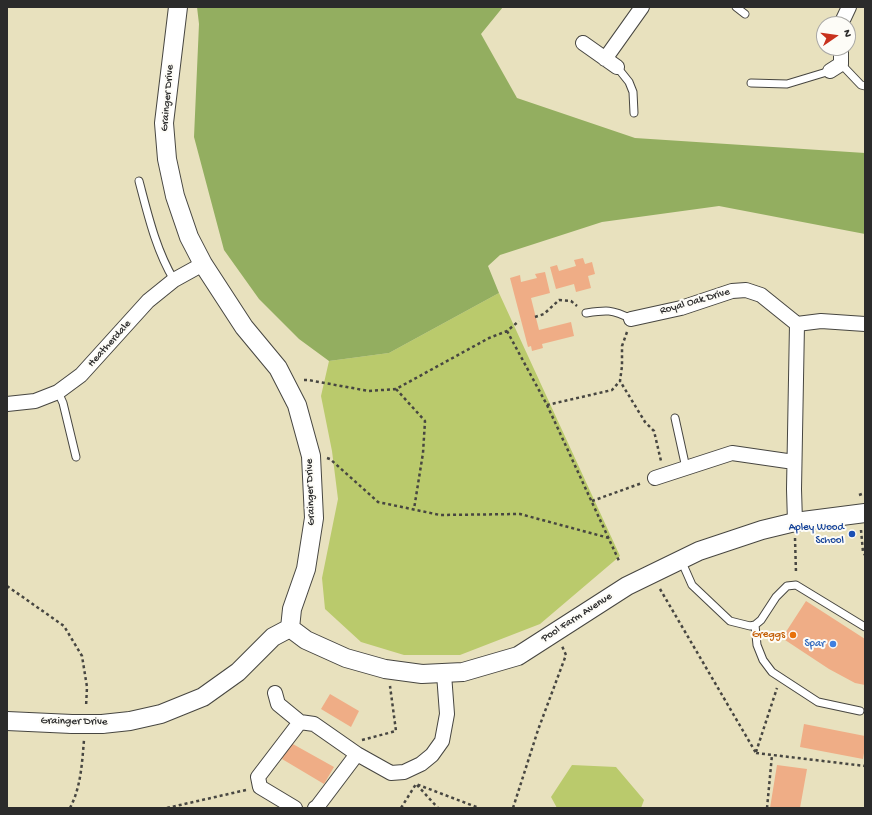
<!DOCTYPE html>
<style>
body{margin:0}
#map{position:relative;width:872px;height:815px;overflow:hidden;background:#e8e1be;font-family:"Gochi Hand",sans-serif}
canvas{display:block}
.frame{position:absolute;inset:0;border:8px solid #2b2b2b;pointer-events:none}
.north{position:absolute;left:816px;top:16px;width:40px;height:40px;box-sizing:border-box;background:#fdfcf7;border:1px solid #a9a8a5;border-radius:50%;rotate:77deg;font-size:11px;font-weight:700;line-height:16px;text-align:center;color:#2b2b2b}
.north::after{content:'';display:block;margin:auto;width:14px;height:18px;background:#c8321e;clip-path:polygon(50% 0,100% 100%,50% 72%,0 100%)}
</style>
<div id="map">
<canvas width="872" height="815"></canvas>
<div class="frame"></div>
<div class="north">N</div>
</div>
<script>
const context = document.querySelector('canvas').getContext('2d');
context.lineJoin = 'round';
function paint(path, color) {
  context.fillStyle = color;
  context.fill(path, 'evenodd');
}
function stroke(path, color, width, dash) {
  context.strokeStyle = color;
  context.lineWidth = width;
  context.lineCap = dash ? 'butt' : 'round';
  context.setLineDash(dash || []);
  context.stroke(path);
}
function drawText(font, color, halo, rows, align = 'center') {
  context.font = font + ' "Gochi Hand",sans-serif';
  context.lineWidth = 4;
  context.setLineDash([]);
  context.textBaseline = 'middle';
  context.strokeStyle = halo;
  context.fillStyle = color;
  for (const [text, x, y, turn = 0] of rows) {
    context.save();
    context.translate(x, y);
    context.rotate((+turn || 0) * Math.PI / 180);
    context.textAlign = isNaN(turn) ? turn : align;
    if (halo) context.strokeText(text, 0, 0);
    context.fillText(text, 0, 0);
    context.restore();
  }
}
const green = new Path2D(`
 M499 293 620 556 540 624 460 655H404L361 642 325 609 322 578 338 499 332 451 321 396 329 361 389 353Z
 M572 765 616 767 644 800 641 808H557L551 797Z`);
const forest = new Path2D(`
 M197 7H503L481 34 517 98 635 138 865 153V234L719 206 602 222 500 255 488 266 499 293 389 353 329 361 299 339 259 299 224 250 194 137 199 24Z`);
const building = new Path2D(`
 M583 258 585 264 592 262 595 274 588 276 591 288 576 292 574 284 556 289 550 267 557 265 559 271 576 266 574 260Z
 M545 272 550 293 531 298 539 330 571 322 574 336 542 344 543 348 532 351 531 346 528 347 510 278 520 275 521 282 537 278 535 274Z
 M806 601 865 639V685L855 683 829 669 782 638Z
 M330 694 359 711 351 727 321 709Z
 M804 724 865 736V747L863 759 800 747Z
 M291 743 334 767 324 784 282 759Z
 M777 765 807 769 800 808H770Z`);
const path = new Path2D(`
 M535 317 544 314 559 300 571 301 577 306
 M507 331 547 405 612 390 620 381
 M627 332 622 346V366L620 381 645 422 654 431 661 461
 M304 380H308L369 391 396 389 489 338 507 331 519 321
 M396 389 425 421 423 453 414 509
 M547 405 620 563
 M327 458 330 459 378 502 440 515 520 514 609 538
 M859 495 865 493
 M592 501 642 483
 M861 530 863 552 865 555
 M795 538 796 573
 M7 586 64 626 82 656 87 687 86 707
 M660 589 756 753
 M362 740 396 731 390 686
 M756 752 777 688
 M756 753 865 766
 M417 785 438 808
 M70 808C81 787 82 763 84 740
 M167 808 246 790
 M401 808 416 784 479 808
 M513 808 538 730 566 655 562 646
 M767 808 772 755`);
const service = new Path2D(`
 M736 7 745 14
 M841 64 861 85 865 86
 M617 67 629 82 633 92 634 113
 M751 83 787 84 830 71
 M139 181C148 215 156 250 174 280
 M586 313C606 310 612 309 631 319
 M58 392 63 403 76 457
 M675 418 686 468
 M681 560 692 585 730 621 750 626 755 625 761 620 776 597 787 586 796 585 865 627
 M755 625 757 645 763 660 772 672 818 702 860 711`);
const minor = new Path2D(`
 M841 24 849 7
 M583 43 617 67
 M605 59 642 7
 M830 71 841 64V48
 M631 319 681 308 732 291 746 290 761 295 797 324 794 489 795 522
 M797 324 821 321 865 324
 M7 404 35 401 58 392 81 375 148 301 174 280 203 264
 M655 478 732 453 794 462
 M275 693 278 704 300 722 314 724 357 754 391 773 404 772 421 764 432 755 442 741 447 714 444 674
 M295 808 260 787 258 777 300 722
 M315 808 317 807 357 754`);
const tertiary = new Path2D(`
 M290 628 306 640 346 658 385 669 422 674 463 672 518 656 627 586 699 551 762 530 795 522 865 513
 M7 721 72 724
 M102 724 130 721 161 714 203 697 238 672 273 637 290 628 292 609 306 569 314 518 311 456 297 405 278 368 244 327 203 264 189 237 175 196 167 159 164 123 178 7`);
const tertiaryBridge = new Path2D(`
 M72 724H102`);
const markers = [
 [852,534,4,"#1a4fb4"],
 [793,635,4,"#e8710a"],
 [833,644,4,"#3f7fe0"]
];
const streetNames = [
 ["Grainger Drive",168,98,-85],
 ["Royal Oak Drive",695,302,-16],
 ["Heatherdale",110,344,-48],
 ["Grainger Drive",311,492,-92],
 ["Pool Farm Avenue",577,618,-33],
 ["Grainger Drive",74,722,1]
];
const transitNames = [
 ["Apley Wood",844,528],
 ["School",844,541]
];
const foodNames = [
 ["Greggs",785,635]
];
const shopNames = [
 ["Spar",825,644]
];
paint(green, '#baca6c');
paint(forest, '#93ae60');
paint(building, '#efad86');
stroke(service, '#474641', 9);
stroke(minor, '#474641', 16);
stroke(tertiary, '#474641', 20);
stroke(path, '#474641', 2.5, [3, 3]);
stroke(service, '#fff', 7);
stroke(minor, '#fff', 14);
stroke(tertiary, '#fff', 18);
stroke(tertiaryBridge, '#474641', 20, []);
stroke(tertiaryBridge, '#fff', 18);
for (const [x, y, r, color] of markers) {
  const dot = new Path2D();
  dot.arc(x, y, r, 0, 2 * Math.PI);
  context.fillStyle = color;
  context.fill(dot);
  stroke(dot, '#fdfcf7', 1.5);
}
drawText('11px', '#2b2b2b', '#fdfcf7', streetNames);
drawText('11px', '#164399', '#fdfcf7', transitNames, 'right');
drawText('11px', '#c56008', '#fdfcf7', foodNames, 'right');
drawText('11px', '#366cbe', '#fdfcf7', shopNames, 'right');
</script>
